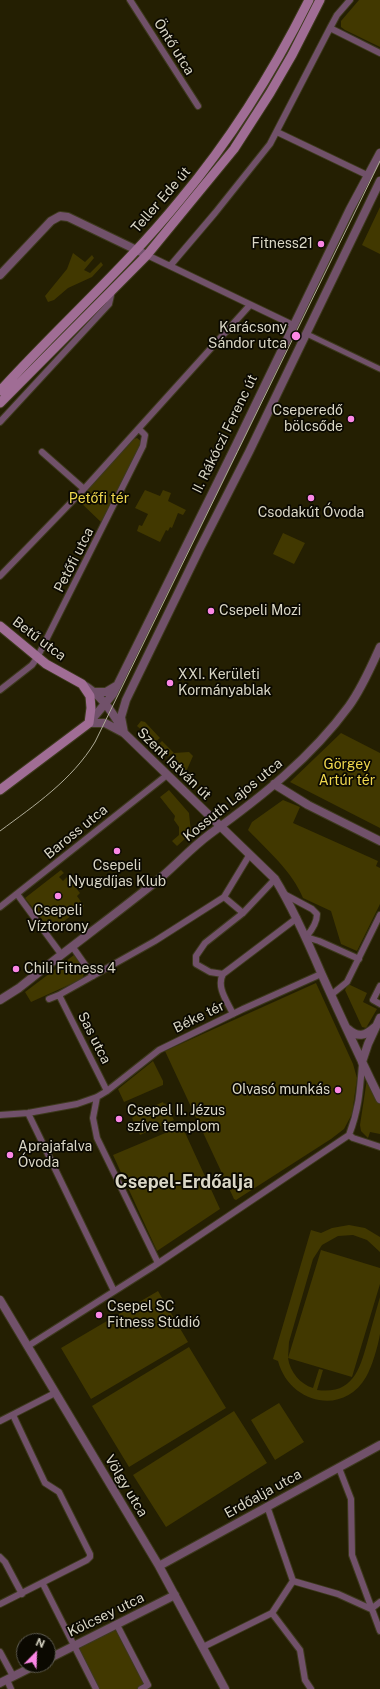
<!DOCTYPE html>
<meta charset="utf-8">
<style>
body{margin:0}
#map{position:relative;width:380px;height:1689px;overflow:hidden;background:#241f02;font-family:"Public Sans",sans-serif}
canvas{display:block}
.north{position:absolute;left:16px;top:1633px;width:40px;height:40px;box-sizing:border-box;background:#0b0901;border:1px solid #5e5b50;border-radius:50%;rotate:23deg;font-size:11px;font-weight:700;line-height:16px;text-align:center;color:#dad7c6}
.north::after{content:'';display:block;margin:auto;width:14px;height:18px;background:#fb87e5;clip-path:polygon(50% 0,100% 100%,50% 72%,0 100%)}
</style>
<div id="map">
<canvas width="380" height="1689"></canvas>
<div class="north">N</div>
</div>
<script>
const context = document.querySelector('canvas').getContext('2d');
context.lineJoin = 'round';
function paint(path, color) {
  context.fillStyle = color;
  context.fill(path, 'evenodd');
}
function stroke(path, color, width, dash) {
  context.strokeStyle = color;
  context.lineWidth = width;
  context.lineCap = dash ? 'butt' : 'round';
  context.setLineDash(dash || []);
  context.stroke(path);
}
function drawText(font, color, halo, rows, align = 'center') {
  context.font = font + ' "Public Sans",sans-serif';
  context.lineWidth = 3.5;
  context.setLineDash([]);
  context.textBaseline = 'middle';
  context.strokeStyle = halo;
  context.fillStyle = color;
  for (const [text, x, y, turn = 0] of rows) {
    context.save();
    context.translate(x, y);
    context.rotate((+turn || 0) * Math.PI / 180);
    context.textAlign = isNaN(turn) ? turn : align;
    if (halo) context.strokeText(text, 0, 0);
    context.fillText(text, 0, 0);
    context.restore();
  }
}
const green = new Path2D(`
 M359 0H380V47L345 30 341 27V21Z
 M380 207V254L362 245Z
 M73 253 85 262 92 255 94 258 84 270 90 273 101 262 103 265 92 277 68 288 54 300 48 302 45 296 67 269Z
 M137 438 142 442 103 524 78 500 134 439Z
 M145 490 160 496 163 490 171 493 168 501 186 510 183 515 178 513 172 528 170 527 168 531 166 530 160 542 137 531 139 525 142 526 148 514 135 508Z
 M283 533 305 543 294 564 273 554Z
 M141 721 145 722 160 738 155 742 137 726Z
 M341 733 380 753V828L290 782Z
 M162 741 174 753 189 752 193 756 186 772 175 761 177 759 171 754 169 756 158 745Z
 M169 790 189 813 191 832 187 837 177 846 172 841 179 835V827L174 820 175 816 160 797Z
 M283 800 300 807 293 823 378 861 376 866 380 868V904L357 951 341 944 331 911 303 898C292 871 268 851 248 830L252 822Z
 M61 870 64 873 59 877 63 881 67 877 80 893 77 896 84 906 51 931 25 898Z
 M74 955 85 971 82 979 31 1002 25 992Z
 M316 983 353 1064 357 1078 352 1114 344 1129 331 1139 236 1200 234 1199 165 1051Z
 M348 984 367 993 363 1002 377 1009 366 1028 362 1027 345 990Z
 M153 1061 163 1081V1085L124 1102 118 1089Z
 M367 1079 380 1104V1134L370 1132 368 1138 361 1131 360 1125Z
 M163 1102 164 1104 165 1103 174 1120 140 1135 132 1118 138 1113Z
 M182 1126 220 1209 157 1251 113 1155Z
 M349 1225 365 1228 380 1237V1252L367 1240 353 1235 338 1236 322 1245 313 1259 289 1342 288 1358 321 1250 380 1268V1284L352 1377 288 1358C290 1372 300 1384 313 1388L319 1369 323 1370 317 1390C354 1395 360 1368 368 1340 372 1325 376 1311 380 1297 380 1309 380 1322 380 1334 378 1346 372 1367 366 1377 343 1417 289 1403 278 1361L273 1359 311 1230 321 1233 332 1228Z
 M158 1291 188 1342 91 1399 61 1348Z
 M189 1347 226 1408 129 1467 92 1406Z
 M279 1403 304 1442 275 1460 251 1420Z
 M234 1411 267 1463 166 1527 133 1475Z
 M117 1625 148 1685 141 1689H96L74 1645Z`);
const pedestrian = new Path2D(`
 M309 335 380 369`);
const minor = new Path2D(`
 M130 0 198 106
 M330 28 337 15 350 0
 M277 132 369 176
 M147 255 293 325
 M170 266 215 213 270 144 330 28 380 53
 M0 422 109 304 112 291
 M42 452 84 489
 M0 576 84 489 250 305
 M0 690 32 665 37 658 143 446 145 435 139 429
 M17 894 61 954
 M284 894 312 909 317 914C317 923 312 930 306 937L319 941 359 959
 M224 897 250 854
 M0 907 167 775
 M72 946 93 976
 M223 974 210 972 196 964V956L205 943 243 913 275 879
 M380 986 373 1000 380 1004
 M59 995 107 1091
 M331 995 347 982 380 915
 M49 999 59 995 155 941 224 897 243 913
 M233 1014C227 1001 216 987 223 974L297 918
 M97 1097 93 1118 97 1138 158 1263
 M28 1113 114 1291
 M0 1115 28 1113 77 1104 97 1097 107 1091 159 1050 243 1009 321 974
 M349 1135C359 1109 360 1091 362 1064
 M349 1135 353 1138 380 1147
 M28 1346 154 1266 349 1135
 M0 1421 55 1393
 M339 1468 351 1499 352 1555 380 1631
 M267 1506 293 1581
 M0 1557 5 1562 22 1594
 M293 1581 338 1594 371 1609
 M43 1584 96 1689
 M0 1604 87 1560 90 1557V1554L59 1492 45 1483 13 1415
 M371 1609 380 1602
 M272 1613 300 1650 305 1680 311 1689
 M117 1625 148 1685 141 1689
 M203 1647 272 1613 293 1581
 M0 1652 13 1676
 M7 1680 11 1689`);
const tertiary = new Path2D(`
 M0 275 51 221 60 216 68 217 147 255
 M82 684C100 694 111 710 121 727
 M95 692H106L116 686
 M89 723 113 694 236 445 350 209 380 153
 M89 723H105L124 733 275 879C294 910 308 942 322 975 341 1017 360 1058 380 1099
 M124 733 121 717 126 700 200 548 249 452 380 181
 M274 784 308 805 380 841
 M0 1000 19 988C65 951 112 917 158 880 175 866 191 848 210 834 261 797 311 758 349 706 362 688 371 667 380 647
 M348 1029C358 1038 365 1036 375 1027
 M362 1062 368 1044 380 1018
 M0 1300 159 1566 225 1689
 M159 1566 380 1445
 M48 1659 175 1595
 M0 1683 36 1665`);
const secondary = new Path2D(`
 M0 391C59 326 125 268 180 200 232 138 273 72 309 0
 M0 403 147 255 234 149 270 93 292 55 320 0
 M0 626 46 664 82 684 90 696 91 708 89 723 0 790`);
const tram = new Path2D(`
 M0 831C35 805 72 780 95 742L380 161`);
const markers = [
 [321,244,4,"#fb87e5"],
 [296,336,5,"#fb87e5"],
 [351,419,4,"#fb87e5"],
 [311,498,4,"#fb87e5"],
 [211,611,4,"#fb87e5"],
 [170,683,4,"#fb87e5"],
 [117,851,4,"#fb87e5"],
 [58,896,4,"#fb87e5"],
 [16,969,4,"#fb87e5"],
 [338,1090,4,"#fb87e5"],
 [119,1119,4,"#fb87e5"],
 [10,1155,4,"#fb87e5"],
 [99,1315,4,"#fb87e5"]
];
const streetNames = [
 ["Öntő utca",174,47,58],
 ["Teller Ede út",161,200,-49],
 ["II. Rákóczi Ferenc út",225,434,-64],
 ["Petőfi utca",74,560,-63],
 ["Betű utca",39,639,37],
 ["Szent István út",174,764,44],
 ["Kossuth Lajos utca",233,800,-39],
 ["Baross utca",76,832,-39],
 ["Béke tér",199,1017,-26],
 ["Sas utca",94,1038,63],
 ["Völgy utca",126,1486,59],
 ["Erdőalja utca",263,1494,-29],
 ["Kölcsey utca",106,1615,-26]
];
const poiNames = [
 ["Fitness21",313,244,"right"],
 ["Karácsony",287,328,"right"],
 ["Sándor utca",287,344,"right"],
 ["Cseperedő",343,411,"right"],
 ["bölcsőde",343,427,"right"],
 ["Csodakút Óvoda",311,513,"center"],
 ["Csepeli Mozi",219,611],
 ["XXI. Kerületi",178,675],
 ["Kormányablak",178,691],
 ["Csepeli",117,866,"center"],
 ["Nyugdíjas Klub",117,882,"center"],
 ["Csepeli",58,911,"center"],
 ["Víztorony",58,927,"center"],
 ["Chili Fitness 4",24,969],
 ["Olvasó munkás",330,1090,"right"],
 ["Csepel II. Jézus",127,1111],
 ["szíve templom",127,1127],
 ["Aprajafalva",18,1147],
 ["Óvoda",18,1163],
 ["Csepel SC",107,1307],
 ["Fitness Stúdió",107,1323]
];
const parkNames = [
 ["Petőfi tér",99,499],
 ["Görgey",347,765],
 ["Artúr tér",347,781]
];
const districtNames = [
 ["Csepel-Erdőalja",184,1182]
];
paint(green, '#413800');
stroke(pedestrian, '#3d391d', 7);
stroke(minor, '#3d391d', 8);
stroke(tertiary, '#3d391d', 10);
stroke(secondary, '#3d391d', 11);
stroke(pedestrian, '#71516a', 5);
stroke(minor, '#71516a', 6);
stroke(tertiary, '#71516a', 8);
stroke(secondary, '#a06d95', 9);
stroke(tram, '#afac98', 1);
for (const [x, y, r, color] of markers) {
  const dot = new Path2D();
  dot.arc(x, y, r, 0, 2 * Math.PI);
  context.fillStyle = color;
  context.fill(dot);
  stroke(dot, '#0b0901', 1.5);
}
drawText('14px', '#dad7c6', '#0b0901', streetNames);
drawText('14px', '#dad7c6', '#0b0901', poiNames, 'left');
drawText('14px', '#efd74e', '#0b0901', parkNames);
drawText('bold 18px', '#dad7c6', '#0b0901', districtNames);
</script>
